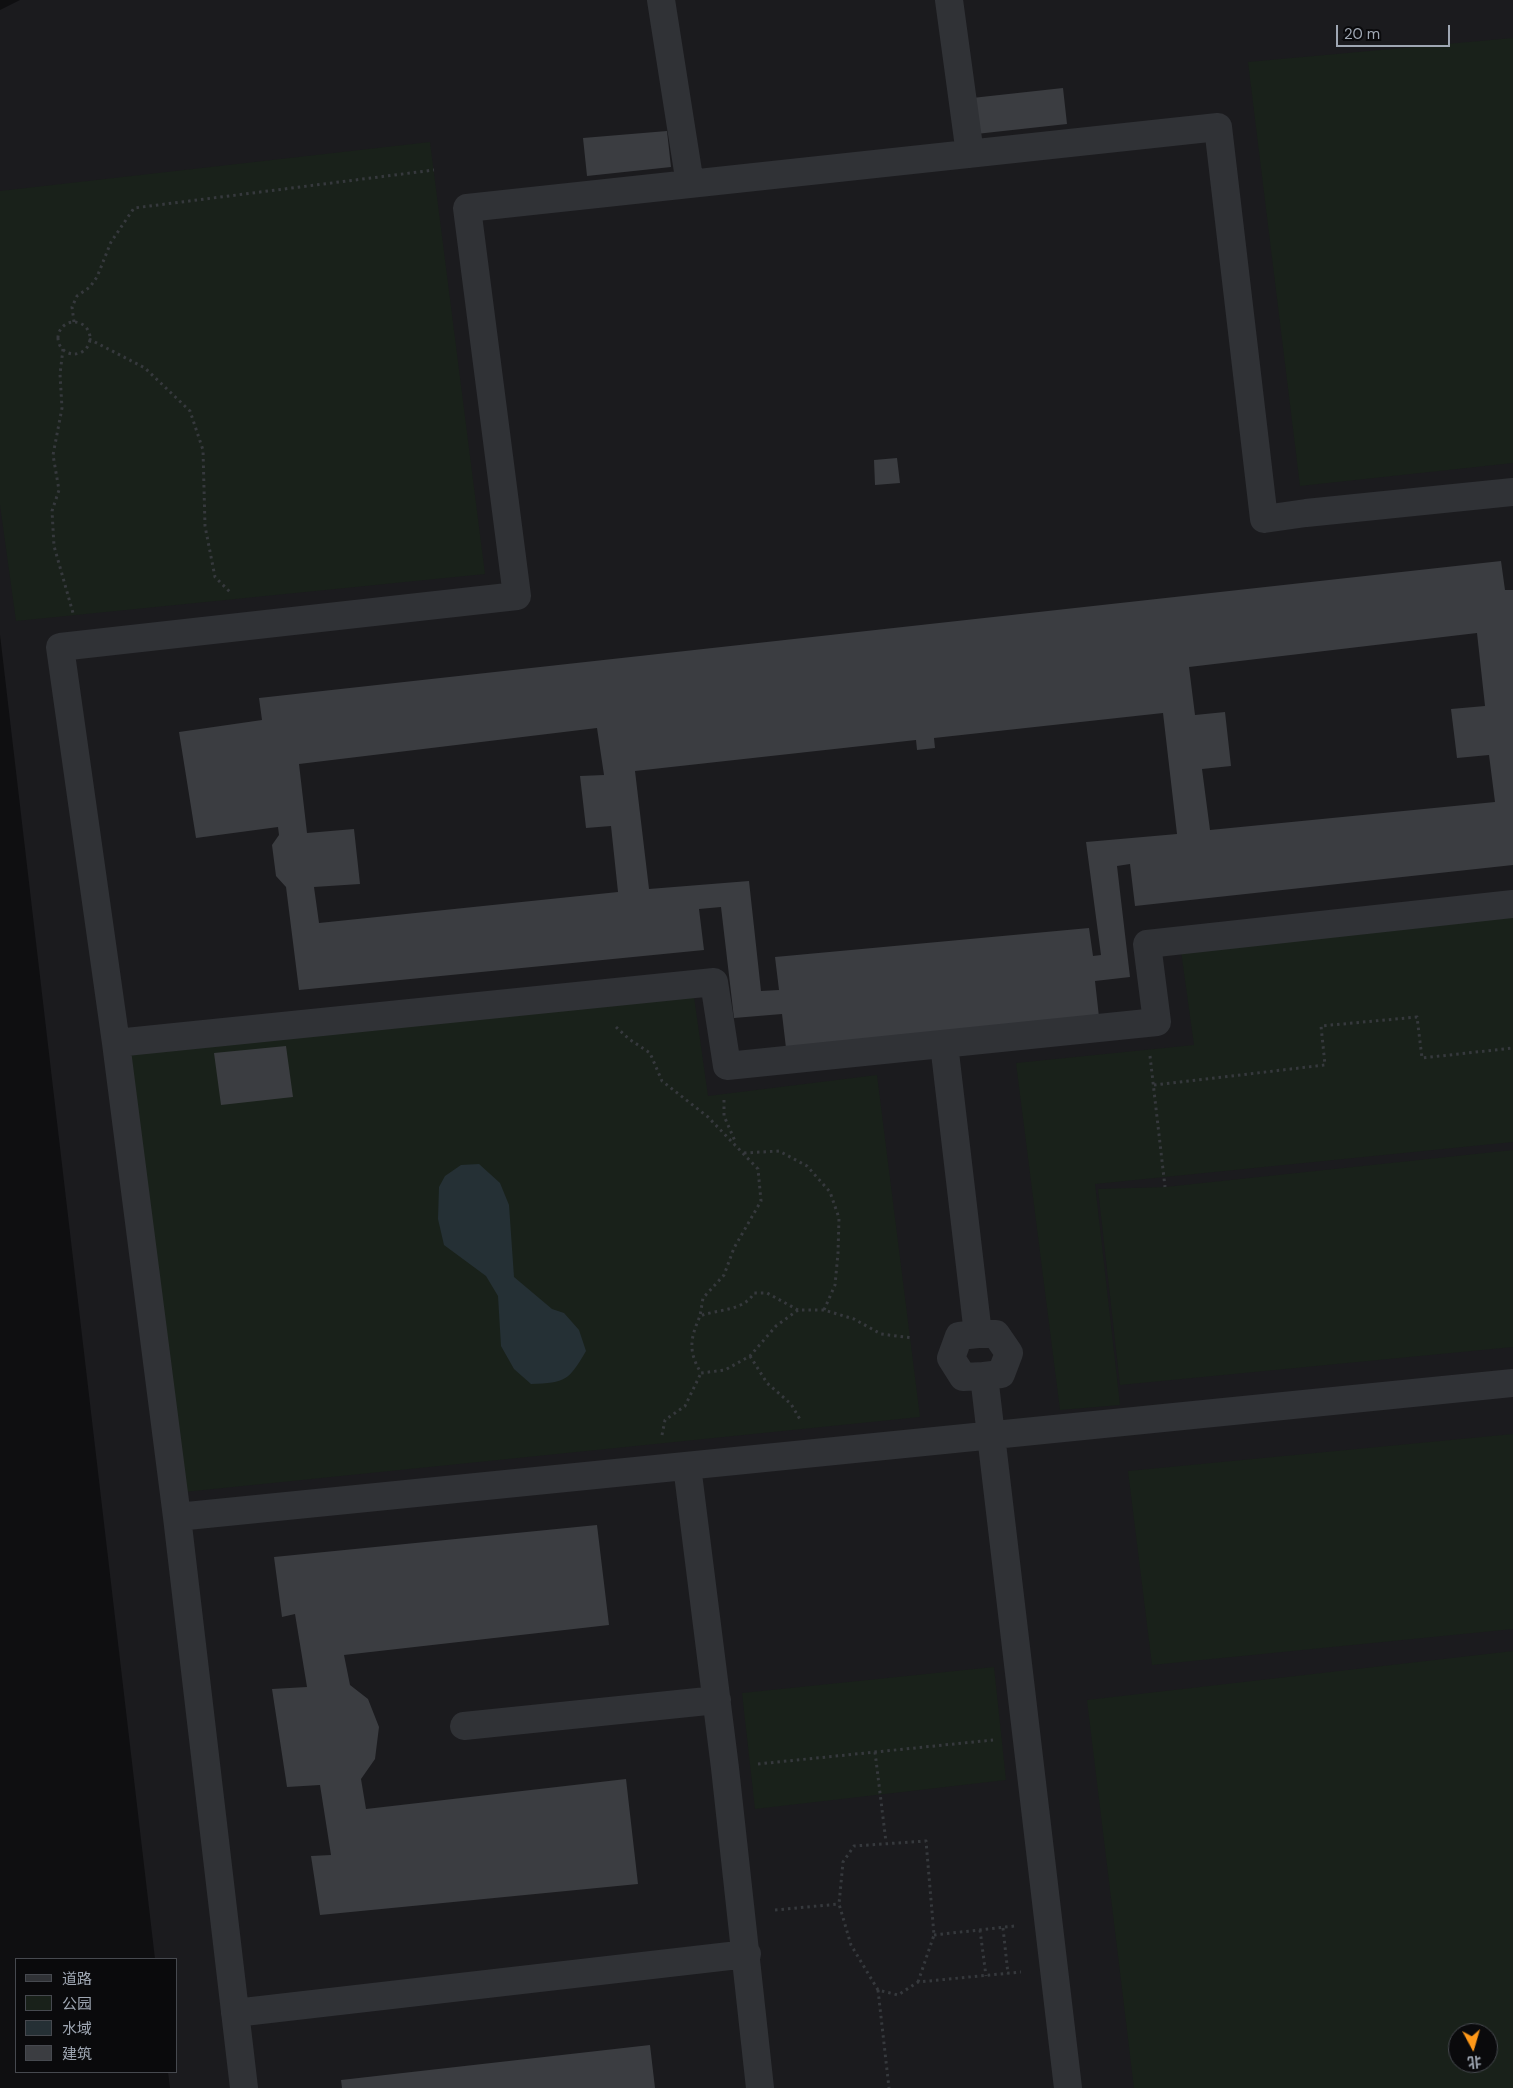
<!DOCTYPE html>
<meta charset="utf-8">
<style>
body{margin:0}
#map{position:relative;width:1513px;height:2088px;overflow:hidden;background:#0f0f11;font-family:"DM Sans","Noto Sans SC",sans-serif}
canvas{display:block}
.legend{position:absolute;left:15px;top:1958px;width:162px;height:115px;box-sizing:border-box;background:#0a0a0c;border:1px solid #46494f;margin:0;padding:6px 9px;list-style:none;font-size:15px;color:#9fa7b3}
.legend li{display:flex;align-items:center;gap:10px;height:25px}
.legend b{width:25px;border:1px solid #46494f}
.north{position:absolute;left:1448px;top:2023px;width:50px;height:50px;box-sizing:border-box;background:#0a0a0c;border:1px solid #46494f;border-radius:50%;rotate:174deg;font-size:14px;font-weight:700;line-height:20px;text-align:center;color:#9fa7b3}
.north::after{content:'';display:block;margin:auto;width:18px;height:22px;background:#ff9919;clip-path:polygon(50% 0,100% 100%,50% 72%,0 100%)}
.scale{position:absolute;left:1336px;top:25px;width:114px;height:22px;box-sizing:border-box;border:2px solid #9fa7b3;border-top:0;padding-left:6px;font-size:15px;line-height:18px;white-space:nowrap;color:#9fa7b3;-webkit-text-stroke:4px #0a0a0c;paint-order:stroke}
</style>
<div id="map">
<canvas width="1513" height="2088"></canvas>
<ul class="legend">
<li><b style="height:6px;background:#303236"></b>道路</li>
<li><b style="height:14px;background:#19211a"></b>公园</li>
<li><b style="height:14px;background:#253035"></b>水域</li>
<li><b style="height:14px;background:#3b3d41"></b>建筑</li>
</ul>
<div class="north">北</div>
<div class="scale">20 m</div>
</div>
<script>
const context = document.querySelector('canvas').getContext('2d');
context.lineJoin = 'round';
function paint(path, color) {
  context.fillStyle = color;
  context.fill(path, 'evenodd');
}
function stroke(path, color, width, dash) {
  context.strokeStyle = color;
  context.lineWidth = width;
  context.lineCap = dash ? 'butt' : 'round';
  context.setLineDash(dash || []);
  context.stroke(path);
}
const built = new Path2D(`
 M20 0H1513V2088H170L168 2072H176V1959H155L0 635V10ZM1458 2033H1488V2063H1458Z`);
const green = new Path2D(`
 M1513 38V463L1300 486 1248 62Z
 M430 142 485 574 16 621 0 505V191Z
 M1513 916V1142L1095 1184 1120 1405 1060 1410 1016 1063 1194 1045 1181 951Z
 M694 997 708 1096 877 1075 920 1417 184 1492 126 1051Z
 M1513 1150V1347L1120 1385 1098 1189 1165 1187Z
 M1513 1434V1629L1152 1665 1128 1471Z
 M1513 1651V2088H1134L1087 1700ZM1458 2033H1488V2063H1458Z
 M994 1667 1006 1780 755 1809 742 1693Z`);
const water = new Path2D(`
 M479 1164 500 1183 509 1205 514 1277 552 1309 564 1313 579 1330 586 1351C569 1380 566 1383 531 1384L514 1369 501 1346 498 1296 486 1276 444 1245 438 1219 439 1187 445 1176 461 1165Z`);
const building = new Path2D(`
 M1063 88 1067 124 976 134 972 98Z
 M667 131 671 167 587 176 583 138Z
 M897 458 900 483 875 485 874 460Z
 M1501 561 1505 590H1513V865L1135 906 1130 864 1117 866 1130 977 1095 981 1099 1017 786 1048 782 1014 734 1018 721 907 699 909 704 950 299 990 286 887 276 876 272 845 279 835 278 827 196 838 179 732 262 720 259 698ZM1477 633 1485 706 1451 709 1457 758 1489 755 1495 802 1210 830 1202 769 1231 766 1225 712 1195 715 1189 667ZM1163 713 1177 834 1086 842 1101 955 1093 956 1089 928 775 957 779 990 761 991 749 881 649 889 635 771 916 740 917 750 935 748 934 738ZM597 728 604 775 580 776 586 828 611 826 618 892 319 923 314 887 360 884 354 829 307 833 299 764Z
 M286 1046 293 1097 221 1105 214 1053Z
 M597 1525 609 1625 344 1655 350 1685 368 1699 379 1727 375 1759 361 1779 366 1809 626 1779 638 1884 320 1915 311 1856 331 1855 320 1785 287 1787 272 1689 307 1687 295 1614 282 1617 274 1557Z
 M650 2045 655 2088H342L341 2080Z`);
const path = new Path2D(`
 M74 322 72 307 77 296 90 287 97 277 111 242 134 208 434 170
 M58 338a16 16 0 1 1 32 0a16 16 0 1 1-32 0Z
 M89 339 145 368 190 411 203 450 205 526 215 577 232 594
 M63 349 60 374 62 408 53 455 59 490 52 511 54 546 73 613
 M616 1027 629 1039 650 1053 662 1081 708 1117 758 1169 761 1201 734 1248 724 1275 703 1298 700 1316
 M1150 1056 1165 1187
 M1154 1085 1325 1065 1321 1026 1417 1017 1422 1058 1513 1048
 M724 1100V1116L735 1141
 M744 1153 779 1151 807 1166 830 1192 839 1218 838 1253 835 1285 824 1310
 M798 1310 767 1293H754C744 1311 718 1309 700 1316 690 1339 688 1351 701 1373L725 1370 750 1356 776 1326 798 1310H824L854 1319 881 1334 913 1338
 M750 1356 767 1383 791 1404 801 1421
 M662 1435 665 1420 685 1406 701 1373
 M875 1752 886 1842
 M758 1764 993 1740
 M775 1910 839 1904
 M1003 1928 1008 1974
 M980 1930 986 1976
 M934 1935 1015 1926
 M918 1982 934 1935 926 1841 854 1846 843 1862 839 1904 851 1945 878 1990 898 1995 918 1982 1021 1972
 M878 1990 889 2088`);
const minor = new Path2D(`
 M661 0 690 184
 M949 0 970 154
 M116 1043 714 982 727 1066 1157 1022 1147 944 1513 904
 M944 1044 978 1334 959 1336 951 1358 963 1377 984 1376 1068 2088
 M978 1334H996L1009 1353 1001 1374 984 1376
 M687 1466 725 1768 760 2088
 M177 1517 1513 1383
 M464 1726 717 1700
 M235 2013 747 1954
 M244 2088 177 1517 116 1043 60 647 517 596 467 208 1218 127 1264 519 1306 513 1513 492`);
paint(built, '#1b1b1e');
paint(green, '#19211a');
paint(water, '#253035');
paint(building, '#3b3d41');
stroke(path, '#36393d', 3, [2.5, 4]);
stroke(minor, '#303236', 28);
</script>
